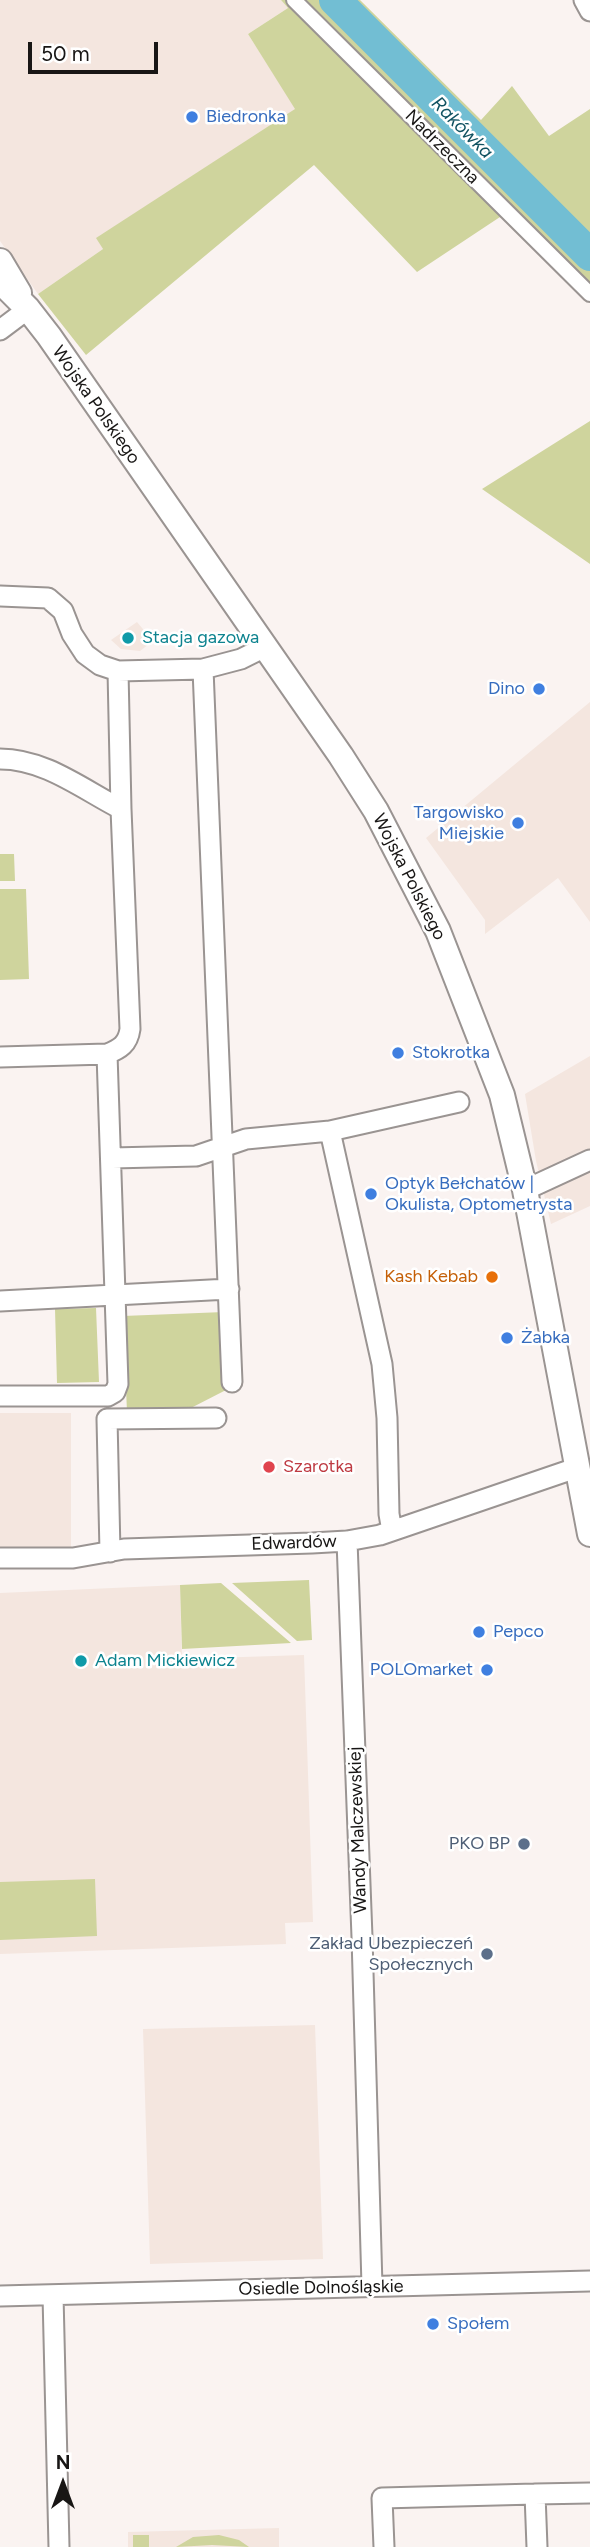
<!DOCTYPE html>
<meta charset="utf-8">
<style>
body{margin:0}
#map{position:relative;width:590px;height:2547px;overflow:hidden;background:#faf3f1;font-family:Figtree,sans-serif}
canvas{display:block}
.north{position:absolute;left:28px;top:2449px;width:70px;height:70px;-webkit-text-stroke:5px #fff;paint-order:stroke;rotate:0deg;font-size:19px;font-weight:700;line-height:28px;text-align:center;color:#181615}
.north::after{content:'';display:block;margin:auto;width:24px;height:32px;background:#181615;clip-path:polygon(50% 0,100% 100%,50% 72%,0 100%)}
.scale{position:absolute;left:28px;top:42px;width:130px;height:32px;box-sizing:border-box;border:4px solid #181615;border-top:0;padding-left:9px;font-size:21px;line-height:24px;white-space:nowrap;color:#181615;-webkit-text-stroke:5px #fff;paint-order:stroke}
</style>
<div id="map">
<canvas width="590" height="2547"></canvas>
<div class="north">N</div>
<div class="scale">50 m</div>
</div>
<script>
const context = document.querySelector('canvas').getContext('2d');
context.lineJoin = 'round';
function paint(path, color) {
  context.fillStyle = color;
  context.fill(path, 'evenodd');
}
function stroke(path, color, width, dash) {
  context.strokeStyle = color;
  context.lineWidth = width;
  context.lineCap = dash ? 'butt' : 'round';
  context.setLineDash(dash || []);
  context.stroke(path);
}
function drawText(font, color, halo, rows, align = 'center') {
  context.font = font + ' Figtree,sans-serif';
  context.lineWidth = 5;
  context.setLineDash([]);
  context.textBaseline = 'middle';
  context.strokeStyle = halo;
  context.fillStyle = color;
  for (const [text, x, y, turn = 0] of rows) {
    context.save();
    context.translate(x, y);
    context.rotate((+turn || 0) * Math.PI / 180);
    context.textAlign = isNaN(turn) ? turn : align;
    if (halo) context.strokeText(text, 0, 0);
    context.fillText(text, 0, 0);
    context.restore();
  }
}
const built = new Path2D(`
 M0 0H281L288 8 248 34 296 109 97 238 103 249 38 294 0 241Z
 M137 622 153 641 140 651 121 649 111 640Z
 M590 702V922L558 878 485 934V920L426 838Z
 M590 1056V1206L551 1224 536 1161 525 1094Z
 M0 1413H71V1547H0Z
 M180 1585 182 1659 304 1655 313 1922 285 1923 286 1944 0 1954V1593Z
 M315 2025 323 2259 150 2264 143 2029Z
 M279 2528V2547H128V2532Z`);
const green = new Path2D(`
 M281 0H360L481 120 512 86 549 136 590 109V302L524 232 500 217 417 272 314 165 86 355 38 294 103 249 96 238 295 109 248 34 288 8Z
 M590 421V564L482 489Z
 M0 854H14L15 881H0Z
 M0 889H26L29 979 0 980Z
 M96 1308 99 1382 57 1383 55 1309Z
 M224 1312 226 1390 187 1410 127 1412 123 1316Z
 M309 1580 312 1640 297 1641 232 1583Z
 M221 1583 291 1643 182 1649 180 1585Z
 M95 1879 97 1936 0 1940V1882Z
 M133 2535H149V2547H133Z
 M219 2535 239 2540 249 2547 212 2545 176 2547 193 2537Z`);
const river = new Path2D(`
 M335 0 590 255`);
const pedestrian = new Path2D(`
 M294 0 590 294`);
const minor = new Path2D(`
 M584 0 590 11
 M0 330 28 309
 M0 596 48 598 63 611 72 634 85 654 100 665 118 671 203 669 241 659 265 647
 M203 669 232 1382
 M0 759C45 759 82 789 121 809
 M0 1057 107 1054
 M330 1131 459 1102
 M112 1158 196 1156 246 1139 330 1131 382 1364 387 1418 389 1514 392 1531
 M525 1190 590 1160
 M0 1301 229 1289
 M0 1396H108L115 1392 118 1384 107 1054C120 1049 128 1044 130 1029L121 809 118 671
 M347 1541 362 1937 372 2286
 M110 1552 107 1419 216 1418
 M0 1558H73L124 1549 312 1543 347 1541 380 1535 576 1468
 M53 2295 59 2547
 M0 2296 590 2281
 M384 2547 382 2498 535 2494
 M537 2547 535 2494 590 2493`);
const tertiary = new Path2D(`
 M0 261 19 293
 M0 281 28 309 49 336 341 756 376 811 438 931 502 1095 525 1190 590 1534`);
const markers = [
 [192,117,7,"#3f7fe0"],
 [128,638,7,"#0f9aa8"],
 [539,689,7,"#3f7fe0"],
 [518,823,7,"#3f7fe0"],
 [398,1053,7,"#3f7fe0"],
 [371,1194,7,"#3f7fe0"],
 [492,1277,7,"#e8710a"],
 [507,1338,7,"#3f7fe0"],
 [269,1467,7,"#e0444e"],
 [479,1632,7,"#3f7fe0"],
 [81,1661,7,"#0f9aa8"],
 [487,1670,7,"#3f7fe0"],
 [524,1844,7,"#5c6f8a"],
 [487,1954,7,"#5c6f8a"],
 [433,2324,7,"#3f7fe0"]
];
const shopNames = [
 ["Biedronka",206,117],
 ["Dino",525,689,"right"],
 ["Targowisko",504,813,"right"],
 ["Miejskie",504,834,"right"],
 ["Stokrotka",412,1053],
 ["Optyk Bełchatów |",385,1184],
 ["Okulista, Optometrysta",385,1205],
 ["Żabka",521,1338],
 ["Pepco",493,1632],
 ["POLOmarket",473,1670,"right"],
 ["Społem",447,2324]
];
const streetNames = [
 ["Nadrzeczna",442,147,45],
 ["Wojska Polskiego",96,405,55],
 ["Wojska Polskiego",409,877,63],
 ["Edwardów",294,1543,-2],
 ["Wandy Malczewskiej",358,1830,-92],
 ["Osiedle Dolnośląskie",321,2288,-1]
];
const cultureNames = [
 ["Stacja gazowa",142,638],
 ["Adam Mickiewicz",95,1661]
];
const foodNames = [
 ["Kash Kebab",478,1277]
];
const healthNames = [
 ["Szarotka",283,1467]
];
const serviceNames = [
 ["PKO BP",510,1844],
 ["Zakład Ubezpieczeń",473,1944],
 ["Społecznych",473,1965]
];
const waterNames = [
 ["Rakówka",462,128,45]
];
paint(built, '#f4e6df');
paint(green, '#cfd49d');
stroke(river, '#72bed3', 32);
stroke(pedestrian, '#9a9492', 18);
stroke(minor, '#9a9492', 23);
stroke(tertiary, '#9a9492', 28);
stroke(pedestrian, '#fff', 14);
stroke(minor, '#fff', 19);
stroke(tertiary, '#fff', 24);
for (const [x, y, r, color] of markers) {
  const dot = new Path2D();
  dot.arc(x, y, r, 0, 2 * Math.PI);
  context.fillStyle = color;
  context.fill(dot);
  stroke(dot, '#fff', 2.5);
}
drawText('18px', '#366cbe', '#fff', shopNames, 'left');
drawText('18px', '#181615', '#fff', streetNames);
drawText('18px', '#0d838f', '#fff', cultureNames, 'left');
drawText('18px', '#c56008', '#fff', foodNames, 'right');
drawText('18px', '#be3a42', '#fff', healthNames, 'left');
drawText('18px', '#4e5e75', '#fff', serviceNames, 'right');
drawText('italic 19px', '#115261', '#fff', waterNames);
</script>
